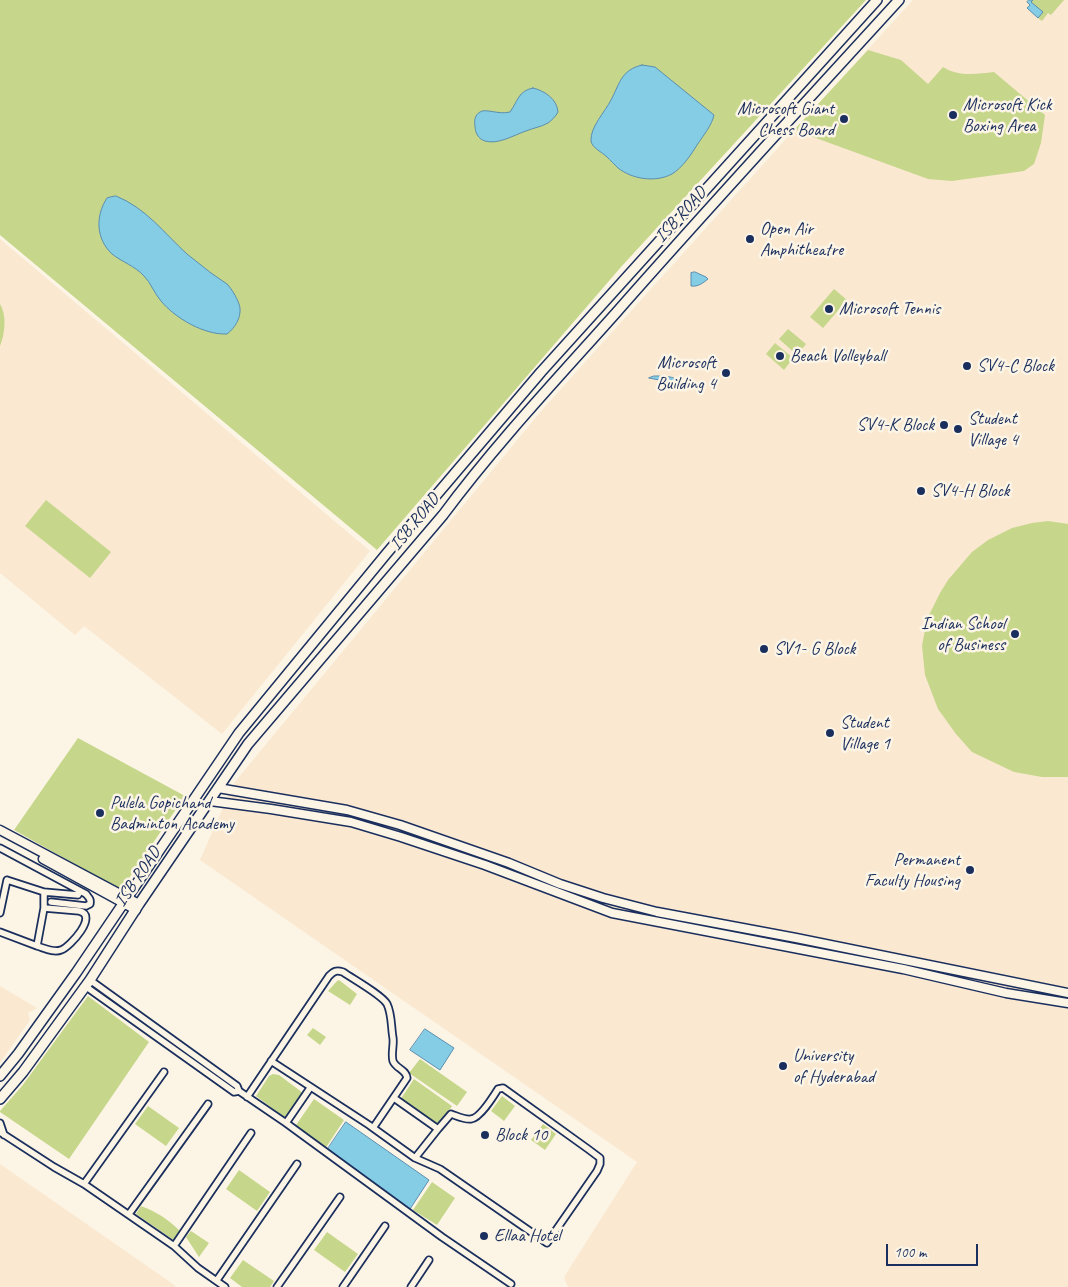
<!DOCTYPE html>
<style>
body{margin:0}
#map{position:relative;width:1068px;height:1287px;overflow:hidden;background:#fcf5e5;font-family:Caveat,sans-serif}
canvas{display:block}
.scale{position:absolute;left:886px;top:1244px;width:92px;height:22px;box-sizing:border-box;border:2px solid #1b2f5e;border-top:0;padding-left:6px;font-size:15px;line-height:18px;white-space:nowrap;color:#1b2f5e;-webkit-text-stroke:4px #fcf5e5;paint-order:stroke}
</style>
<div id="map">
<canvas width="1068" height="1287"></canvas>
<div class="scale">100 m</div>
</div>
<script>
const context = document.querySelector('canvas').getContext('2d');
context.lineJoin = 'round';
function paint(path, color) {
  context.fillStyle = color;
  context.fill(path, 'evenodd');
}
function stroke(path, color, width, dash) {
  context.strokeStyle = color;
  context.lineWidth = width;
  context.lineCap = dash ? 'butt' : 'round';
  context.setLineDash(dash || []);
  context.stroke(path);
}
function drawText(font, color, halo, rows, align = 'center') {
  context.font = font + ' Caveat,sans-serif';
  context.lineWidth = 5;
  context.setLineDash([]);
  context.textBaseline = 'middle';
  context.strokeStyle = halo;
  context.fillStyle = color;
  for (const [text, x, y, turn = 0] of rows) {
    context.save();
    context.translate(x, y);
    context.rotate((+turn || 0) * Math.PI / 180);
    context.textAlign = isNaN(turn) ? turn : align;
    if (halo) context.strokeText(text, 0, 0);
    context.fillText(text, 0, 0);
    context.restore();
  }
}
const built = new Path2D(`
 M913 0H1068V1287H568L564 1277 637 1162 200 860 234 783 542 410 794 130Z
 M0 239 370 551 222 734 84 626 75 635 0 573Z
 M0 986 37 1008 28 1013 30 1020 0 1063Z
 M0 1164 173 1284 176 1287H0Z`);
const green = new Path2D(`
 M0 0H866L621 267 377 550 0 235Z
 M1033 0H1064L1051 15 1048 13 1042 21 1038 18 1042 12 1031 2Z
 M868 50 901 60 928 84 943 67C958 77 977 74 994 72L1045 115 1041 143 1034 164 1024 171 952 181 928 179 794 130Z
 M834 289 847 300 823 328 810 317Z
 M0 304C7 315 5 334 0 346Z
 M788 329 806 344 797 355 779 339Z
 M775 343 793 358 784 370 766 354Z
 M46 500 111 552 90 578 25 526Z
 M1048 521 1068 524V777H1042L1014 772 972 752 956 734 938 709 925 675 922 646 927 619 940 593 948 580 972 552 988 540 1012 528 1032 523Z
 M78 738 185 796 121 890 14 830Z
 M339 980 357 994 350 1005 328 991 337 981Z
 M88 996 149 1042 69 1159 0 1112V1111L22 1086Z
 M313 1028 326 1037 320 1045 307 1035Z
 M420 1059 467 1092 457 1106 409 1073Z
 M273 1074 279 1075 303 1093 285 1118 256 1096 269 1076Z
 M414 1079 452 1106 438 1129 400 1100Z
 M502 1096 515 1106 504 1121 491 1111Z
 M314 1099 344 1120 325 1149 294 1128Z
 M148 1106 179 1128 166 1146 135 1124Z
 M543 1124 556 1134 545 1150 531 1140Z
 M239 1170 270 1192 257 1211 226 1189Z
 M432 1182 455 1198 437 1225 413 1210Z
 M141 1206C157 1212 168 1219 180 1231L175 1241 136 1214Z
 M191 1231 209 1243 199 1257 186 1237Z
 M327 1232 358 1254 345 1272 314 1250Z
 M243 1260 274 1281 270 1287H242L230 1278Z`);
const water = new Path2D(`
 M1029 0H1033L1031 2 1043 12 1038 18 1027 8 1030 5 1027 2Z
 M642 65 655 67 714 115C712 125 703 136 697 145 691 155 682 168 672 174 655 183 632 179 618 168 614 164 610 160 607 157 602 152 592 148 591 141 590 127 605 112 611 100 620 83 621 70 642 65Z
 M533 88C545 91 557 99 558 112 556 116 552 120 548 123 541 127 533 128 526 131 514 135 498 145 485 141 478 139 475 132 475 126 474 120 475 115 480 112 485 108 499 115 510 112 518 101 518 91 533 88Z
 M116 196C146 208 164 233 187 254 195 260 203 267 211 273 216 277 222 280 227 284 232 289 239 301 240 308 241 318 235 328 227 334 204 335 175 318 161 301 154 293 151 283 144 276 135 266 122 262 112 254 96 239 95 216 107 198Z
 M695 272 706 277 708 279C703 283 698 287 691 286V273Z
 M654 376C665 376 680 375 682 389L676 388 674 382 671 380 664 381 649 378Z
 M425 1029 454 1048 440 1070 410 1050Z
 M346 1122 429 1180 410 1209 327 1150Z`);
const minor = new Path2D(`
 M0 848 86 894C89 898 91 899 90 904L86 906 51 902
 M44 892 78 895 80 891
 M44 908 79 911C99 915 70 947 61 950 54 953 44 948 37 946Z
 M0 913 7 880 44 892V908
 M0 932 37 946
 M90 980 237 1086 239 1091
 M85 986 234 1092 239 1091 286 1123 442 1237 511 1284
 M271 1061 369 1125 415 1158 440 1169 547 1243 597 1171 600 1164V1158L588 1149 503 1088 498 1089C493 1097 480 1118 471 1119 465 1120 457 1116 451 1114L438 1129 394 1098
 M247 1097 329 976C334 971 336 970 343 972 353 979 382 995 387 1004 392 1014 391 1027 393 1038 394 1045 391 1054 393 1061 396 1069 406 1069 407 1078L373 1128
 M0 1123 4 1135
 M286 1123 310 1088
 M0 1132 54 1167 84 1184 174 1246 198 1268 225 1287
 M415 1158 438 1129
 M84 1184 164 1072
 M129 1214 208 1104
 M174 1246 251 1133
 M217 1280 297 1164
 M277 1287 340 1197
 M343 1287 385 1226
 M411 1287 429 1260`);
const tertiary = new Path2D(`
 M218 788 347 810 400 825 509 863 560 884 603 898 657 912 796 938 1068 993
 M210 801 271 809 351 822 401 837 485 865 612 913 903 969 1006 993 1068 1003
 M0 830 139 904
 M43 859 136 910`);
const secondary = new Path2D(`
 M0 1076 18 1054 76 973 239 733 387 553 541 372 877 0
 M0 1099 23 1072 90 980 139 904 248 744 443 515C495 445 557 379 615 314 708 208 804 104 899 0`);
const markers = [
 [953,115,5,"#1b2f5e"],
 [844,119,5,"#1b2f5e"],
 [750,239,5,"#1b2f5e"],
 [829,309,5,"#1b2f5e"],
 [780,356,5,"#1b2f5e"],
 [967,366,5,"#1b2f5e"],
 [726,373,5,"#1b2f5e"],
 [944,425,5,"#1b2f5e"],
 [958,429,5,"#1b2f5e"],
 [921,491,5,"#1b2f5e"],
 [1015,634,5,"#1b2f5e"],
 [764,649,5,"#1b2f5e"],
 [830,733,5,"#1b2f5e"],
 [100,813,5,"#1b2f5e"],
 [970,870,5,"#1b2f5e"],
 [783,1066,5,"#1b2f5e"],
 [485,1135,5,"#1b2f5e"],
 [484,1236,5,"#1b2f5e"]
];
const poiNames = [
 ["Microsoft Kick",963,105],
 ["Boxing Area",963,126],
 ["Microsoft Giant",834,109,"right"],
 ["Chess Board",834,130,"right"],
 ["Open Air",760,229],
 ["Amphitheatre",760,250],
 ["Microsoft Tennis",839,309],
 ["Beach Volleyball",790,356],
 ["Microsoft",716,363,"right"],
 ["Building 4",716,384,"right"],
 ["SV4-C Block",977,366],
 ["Student",968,419],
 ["Village 4",968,440],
 ["SV4-K Block",934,425,"right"],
 ["SV4-H Block",931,491],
 ["Indian School",1005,624,"right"],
 ["of Business",1005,645,"right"],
 ["SV1- G Block",774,649],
 ["Student",840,723],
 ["Village 1",840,744],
 ["Pulela Gopichand",110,803],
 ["Badminton Academy",110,824],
 ["Permanent",960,860,"right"],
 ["Faculty Housing",960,881,"right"],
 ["University",793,1056],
 ["of Hyderabad",793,1077],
 ["Block 10",495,1135],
 ["Ellaa Hotel",494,1236]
];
const streetNames = [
 ["ISB ROAD",681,215,-48],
 ["ISB ROAD",415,522,-51],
 ["ISB ROAD",138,877,-56]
];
paint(built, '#fae8d1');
paint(green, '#c6d78b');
paint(water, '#85cde5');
stroke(water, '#5b8eaf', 1);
stroke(minor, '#1b2f5e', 9);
stroke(tertiary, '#1b2f5e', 11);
stroke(secondary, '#1b2f5e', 12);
stroke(minor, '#fcf5e5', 5.5);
stroke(tertiary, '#fcf5e5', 8);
stroke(secondary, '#fcf5e5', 9);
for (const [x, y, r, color] of markers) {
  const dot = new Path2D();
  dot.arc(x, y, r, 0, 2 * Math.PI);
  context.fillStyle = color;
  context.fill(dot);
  stroke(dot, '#fcf5e5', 2);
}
drawText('18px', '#1b2f5e', '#fcf5e5', poiNames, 'left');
drawText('18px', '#1b2f5e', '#fcf5e5', streetNames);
</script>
